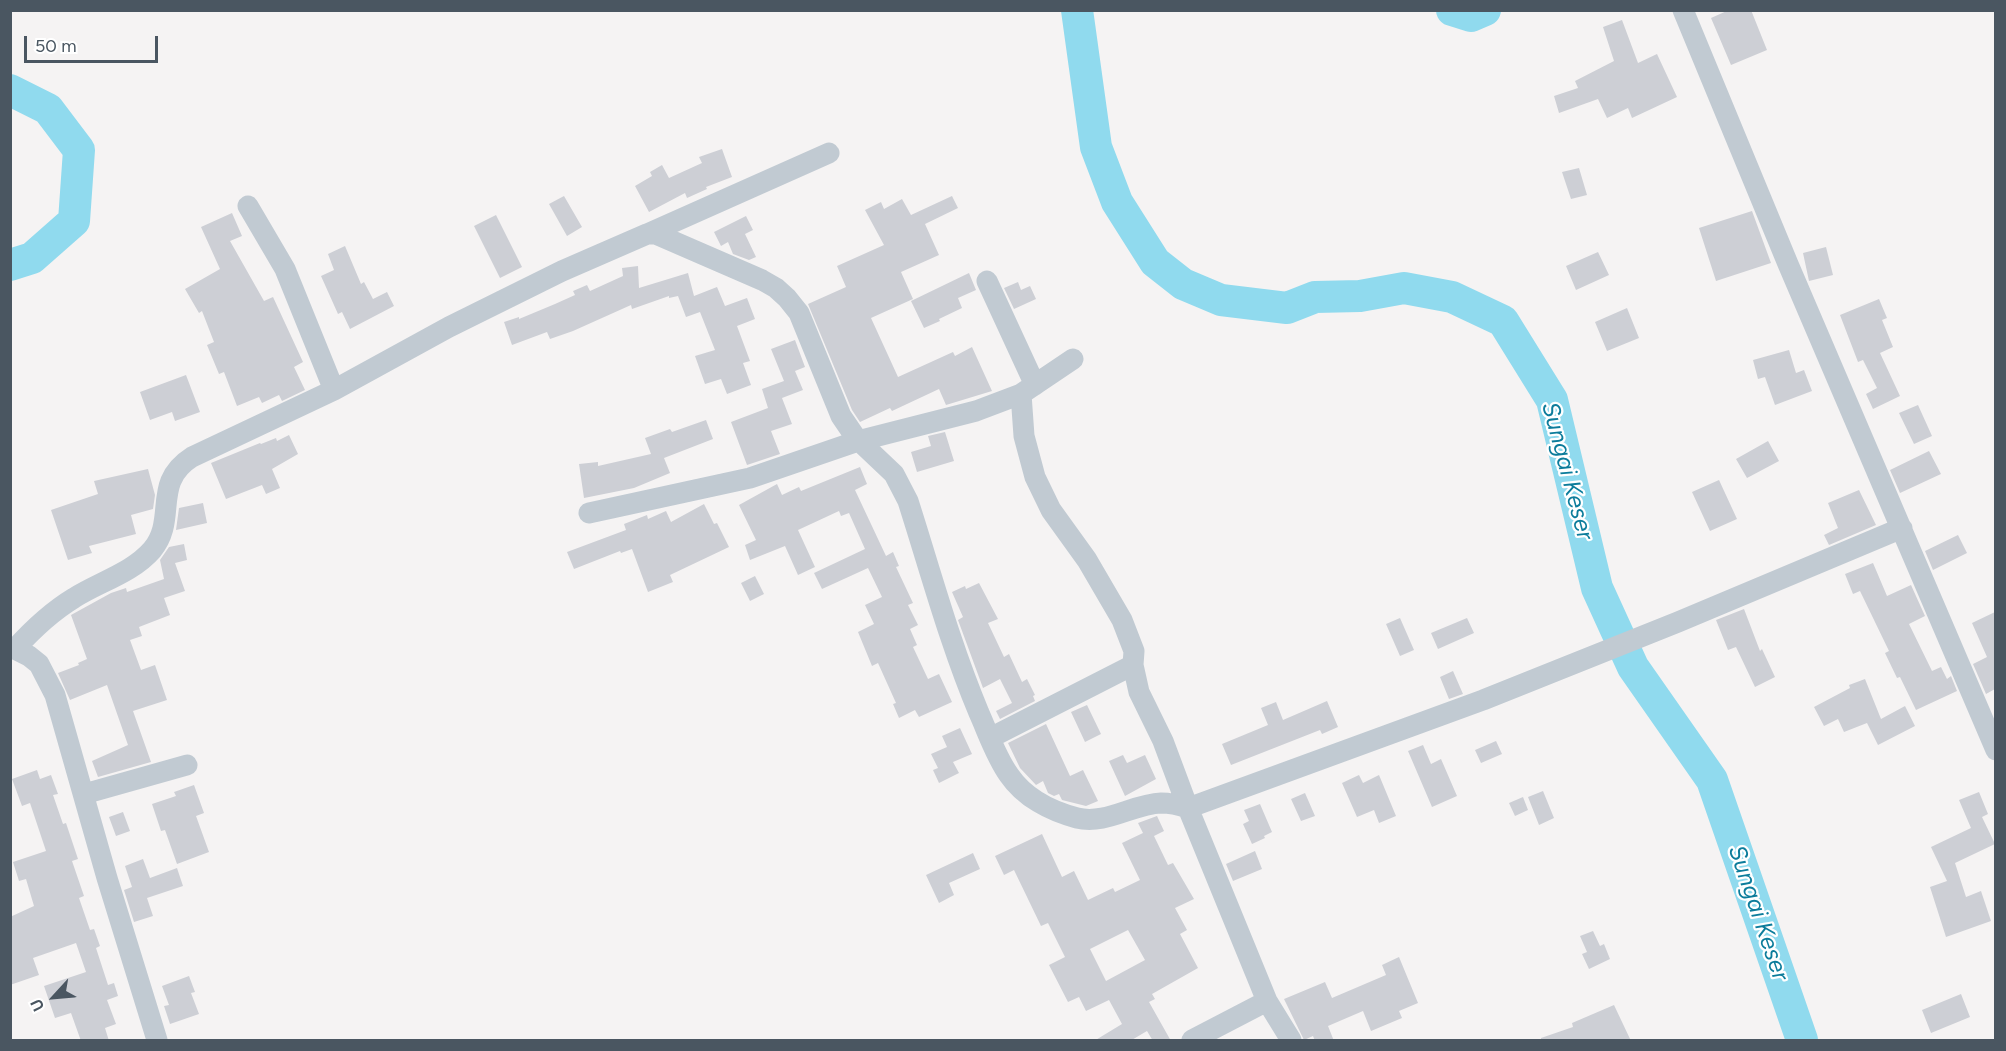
<!DOCTYPE html>
<style>
body{margin:0}
#map{position:relative;width:2006px;height:1051px;overflow:hidden;background:#f5f3f3;font-family:Figtree,sans-serif}
canvas{display:block}
.frame{position:absolute;inset:0;border:12px solid #4a5661;pointer-events:none}
.north{position:absolute;left:24px;top:967px;width:60px;height:60px;-webkit-text-stroke:4px #fff;paint-order:stroke;rotate:244deg;font-size:16px;font-weight:700;line-height:24px;text-align:center;color:#4a5661}
.north::after{content:'';display:block;margin:auto;width:21px;height:27px;background:#4a5661;clip-path:polygon(50% 0,100% 100%,50% 72%,0 100%)}
.scale{position:absolute;left:24px;top:36px;width:134px;height:27px;box-sizing:border-box;border:3px solid #4a5661;border-top:0;padding-left:8px;font-size:18px;line-height:21px;white-space:nowrap;color:#4a5661;-webkit-text-stroke:4px #fff;paint-order:stroke}
</style>
<div id="map">
<canvas width="2006" height="1051"></canvas>
<div class="frame"></div>
<div class="north">U</div>
<div class="scale">50 m</div>
</div>
<script>
const context = document.querySelector('canvas').getContext('2d');
context.lineJoin = 'round';
function stroke(path, color, width, dash) {
  context.strokeStyle = color;
  context.lineWidth = width;
  context.lineCap = dash ? 'butt' : 'round';
  context.setLineDash(dash || []);
  context.stroke(path);
}
function paint(path, color) {
  context.fillStyle = color;
  context.fill(path, 'evenodd');
}
function drawText(font, color, halo, rows, align = 'center') {
  context.font = font + ' Figtree,sans-serif';
  context.lineWidth = 4.5;
  context.setLineDash([]);
  context.textBaseline = 'middle';
  context.strokeStyle = halo;
  context.fillStyle = color;
  for (const [text, x, y, turn = 0] of rows) {
    context.save();
    context.translate(x, y);
    context.rotate((+turn || 0) * Math.PI / 180);
    context.textAlign = isNaN(turn) ? turn : align;
    if (halo) context.strokeText(text, 0, 0);
    context.fillText(text, 0, 0);
    context.restore();
  }
}
const river = new Path2D(`
 M1077 10 1096 147 1117 202 1155 262 1183 284 1221 300 1287 308 1315 297 1360 296 1404 288 1452 297 1503 321 1552 400 1597 588 1633 667 1712 780 1802 1040
 M1452 10 1471 16 1485 10
 M10 90 48 109 79 150 74 221 32 258 10 265`);
const building = new Path2D(`
 M1729 10H1751L1767 50 1731 65 1711 18Z
 M1622 20 1638 63 1657 54 1677 97 1632 118 1628 108 1607 118 1598 99 1559 113 1554 96 1578 88 1575 81 1614 61 1603 27Z
 M722 149 732 177 706 187 707 189 687 198 685 193 649 212 635 186 652 176 650 172 662 165 669 178 702 163 699 157Z
 M1579 168 1587 195 1571 199 1562 172Z
 M564 196 582 227 567 236 549 204Z
 M952 196 958 208 925 224 939 255 901 272 913 299 871 318 898 377 953 352 955 356 972 347 992 391 946 405 939 389 892 411 890 408 860 422 852 410 808 304 846 287 837 266 884 245 865 210 881 202 884 209 902 199 911 215Z
 M1752 211 1771 263 1716 281 1699 228Z
 M232 213 242 236 230 241 264 301 273 297 303 362 294 367 305 390 282 401 279 395 262 403 259 397 237 406 224 372 219 374 207 345 214 342 202 311 199 313 185 289 220 269 201 227Z
 M496 215 522 267 500 278 474 226Z
 M746 216 753 230 745 234 756 257 749 260 733 254 728 242 721 246 714 232Z
 M345 246 361 284 364 282 373 299 387 292 394 306 350 329 342 312 338 314 321 276 334 270 328 254Z
 M1826 247 1833 275 1809 281 1803 253Z
 M1598 252 1609 275 1576 290 1566 266Z
 M638 266 639 288 688 273 694 296 717 287 725 306 747 298 755 319 737 326 750 361 743 363 751 385 727 394 721 379 705 384 695 356 715 350 700 312 686 317 678 296 669 298V296L632 309 631 305 573 331 550 339 547 332 512 345 504 322 519 317V319L555 304 575 295 573 291 587 285 590 291 623 276 622 268Z
 M969 273 976 290 958 298 962 308 939 319 940 321 924 328 911 301Z
 M1018 282 1021 290 1030 286 1036 299 1014 309 1004 288Z
 M1879 299 1887 318 1882 320 1893 347 1880 353 1900 396 1873 409 1866 394 1877 388 1863 360 1858 362 1840 315Z
 M1627 308 1639 338 1607 351 1595 322Z
 M795 340 805 367 795 371 803 390 782 398 792 424 771 431 780 454 747 465 731 422 768 408 762 389 784 381 771 349Z
 M1789 350 1796 373 1804 370 1812 391 1775 405 1765 377 1758 379 1753 360Z
 M186 375 200 412 175 421 172 412 150 420 140 392Z
 M1918 405 1932 436 1914 444 1899 413Z
 M706 420 713 439 664 458 670 473 634 488 584 498 579 464 598 462V466L651 454 645 438 670 429 672 432Z
 M945 432 954 461 917 472 911 452 931 446 928 436Z
 M289 435 298 454 272 469 280 488 266 494 262 485 226 499 211 463 260 443 261 444 276 438 277 441Z
 M1768 441 1779 461 1747 478 1736 459Z
 M1929 451 1941 474 1900 493 1890 470Z
 M860 467 867 484 855 490 886 556 893 552 899 566 896 567 913 603 908 605 918 625 910 629 917 645 913 647 928 679 939 674 952 702 919 717 915 710 899 718 893 704 896 703 878 663 872 666 858 632 874 624 865 605 882 597 868 568 822 589 814 573 865 549 849 513 841 516 839 511 798 530 815 567 798 575 785 546 750 560 745 545 756 540 739 505 777 484 782 495 799 487 801 491Z
 M148 469 155 495 153 509 131 515 136 534 89 546 92 553 68 560 51 510 98 494 94 481Z
 M1719 480 1737 519 1710 531 1692 492Z
 M1859 490 1876 525 1829 545 1824 535 1838 528 1828 503Z
 M203 503 207 523 176 530 179 508Z
 M704 504 714 524 717 523 729 547 670 575 673 582 648 592 632 549 621 553 620 551 574 569 567 552 626 530 624 524 647 515 648 519 666 511 671 522Z
 M1958 535 1967 553 1933 570 1925 551Z
 M184 544 187 560 175 563 185 591 164 598 170 615 139 627 142 636 130 640 141 670 155 665 167 700 133 711 151 762 98 777 92 761 128 745 107 685 70 700 58 673 79 665 78 663 87 659 71 615 111 593 126 588 127 592 164 579 160 560 169 547Z
 M1873 563 1887 596 1911 585 1925 616 1909 624 1932 671 1941 667 1947 679 1951 676 1957 691 1916 710 1900 677 1897 678 1885 653 1889 651 1860 591 1853 594 1845 574Z
 M755 576 764 594 750 601 741 583Z
 M979 583 998 619 988 623 1004 657 1009 654 1022 682 1027 679 1035 695 1033 696 1035 701 1000 719 996 711 1012 703 1000 679 983 688 958 620 963 617 952 592 965 586 966 589Z
 M1744 609 1760 651 1762 649 1775 677 1755 687 1736 647 1728 650 1716 620Z
 M1995 612V689L1986 694 1973 664 1987 657 1972 623Z
 M1400 618 1414 650 1400 656 1386 624Z
 M1467 618 1474 633 1438 649 1431 633Z
 M1453 671 1463 694 1449 699 1440 677Z
 M1865 679 1881 719 1905 706 1915 726 1878 745 1867 723 1844 732 1838 719 1824 726 1814 707 1850 688 1849 685Z
 M1327 701 1338 727 1322 734 1320 730 1231 765 1222 744 1268 725 1261 708 1276 702 1283 720Z
 M1087 705 1101 734 1085 742 1071 712Z
 M1046 724 1070 776 1083 770 1098 801 1086 806 1062 800 1059 794 1054 796 1048 793 1043 781 1036 785 1020 768 1008 743Z
 M960 728 972 754 953 762 959 773 939 783 933 770 938 768 931 754 947 747 942 736Z
 M1496 741 1502 754 1481 763 1475 750Z
 M1423 745 1431 764 1441 759 1457 796 1432 807 1408 751Z
 M1123 755 1127 763 1145 755 1156 779 1125 796 1109 761Z
 M37 770 40 779 51 775 58 794 53 795 63 824 66 823 78 859 72 861 84 896 79 898 90 930 94 929 100 946 96 948 108 985 114 983 118 996 107 1000 116 1024 105 1028 109 1041H81L71 1013 55 1018 44 986 86 972 76 943 33 958 39 975 10 985V917L34 906 26 879 19 881 13 862 46 851 30 803 22 806 12 779Z
 M1359 775 1363 783 1379 775 1396 816 1379 823 1374 810 1357 817 1342 783Z
 M194 785 204 813 196 816 209 852 177 864 165 830 161 831 152 804 176 796 174 792Z
 M1543 791 1554 818 1539 825 1528 797Z
 M1979 792 1988 814 1982 817 1995 844 1955 863 1966 897 1981 891 1991 921 1946 937 1930 887 1947 881 1931 847 1971 828 1959 800Z
 M1305 793 1315 816 1301 821 1291 799Z
 M1523 797 1528 810 1515 816 1509 803Z
 M1260 804 1272 832 1264 836 1265 838 1252 844 1243 824 1249 821 1244 810Z
 M123 812 130 831 116 836 109 817Z
 M1157 816 1164 831 1154 836 1168 865 1173 863 1194 899 1175 908 1187 930 1180 934 1198 968 1152 994 1155 999 1149 1002 1171 1041H1153L1147 1031 1130 1041H1094L1122 1024 1109 1000 1086 1011 1079 997 1068 1002 1049 965 1065 957 1048 923 1041 926 1014 870 1004 875 995 856 1042 834 1062 877 1074 871 1088 900 1090 899 1113 888 1115 892 1140 880 1122 843 1143 833 1138 823ZM1128 930 1145 960 1106 981 1090 949Z
 M1255 851 1262 869 1233 881 1226 864Z
 M973 853 980 869 949 883 954 895 939 903 926 875Z
 M143 859 150 878 177 868 183 886 147 898 153 916 134 922 124 890 132 887 125 866Z
 M1593 931 1600 946 1604 944 1610 959 1589 969 1582 954 1587 952 1580 936Z
 M1399 957 1418 1003 1399 1011 1402 1018 1371 1031 1363 1011 1328 1026 1334 1041H1315L1313 1036 1304 1040 1284 999 1325 982 1332 998 1386 975 1382 965Z
 M189 976 195 992 191 993 199 1014 170 1024 164 1006 169 1005 162 986Z
 M1961 994 1970 1017 1931 1033 1922 1010Z
 M1614 1005 1631 1041 1541 1040V1038L1573 1027 1572 1023Z`);
const street = new Path2D(`
 M1683 10 1788 264 1996 750
 M248 206 285 269 334 390
 M647 234 829 153
 M987 281 1035 385
 M1021 394 1024 436 1035 477 1051 510 1087 560 1122 620 1134 651 1133 665 1139 692 1163 741 1188 808 1483 700 1678 622 1902 528
 M589 513 750 478 858 441 976 411 1021 394 1073 359
 M10 649H15L29 656 39 664 55 695 107 878 157 1040
 M15 649C33 629 51 612 74 598 99 582 132 573 152 550 178 519 151 483 192 457L334 390 449 327 562 271 647 234H656L762 280 776 288 787 298 799 313 841 416 856 438 894 474 908 501C931 573 950 644 979 713 988 733 996 757 1009 775 1024 797 1050 811 1077 818 1106 825 1133 804 1161 803 1171 803 1179 805 1188 808L1267 1001 1291 1040
 M990 738 1133 665
 M84 794 187 765
 M1192 1040 1267 1001`);
const waterNames = [
 ["Sungai Keser",1567,471,75],
 ["Sungai Keser",1758,913,71]
];
stroke(river, '#90daee', 32);
paint(building, '#cdcfd5');
stroke(street, '#c1cad2', 21);
drawText('italic 24px', '#0c7c9b', '#fff', waterNames);
</script>
